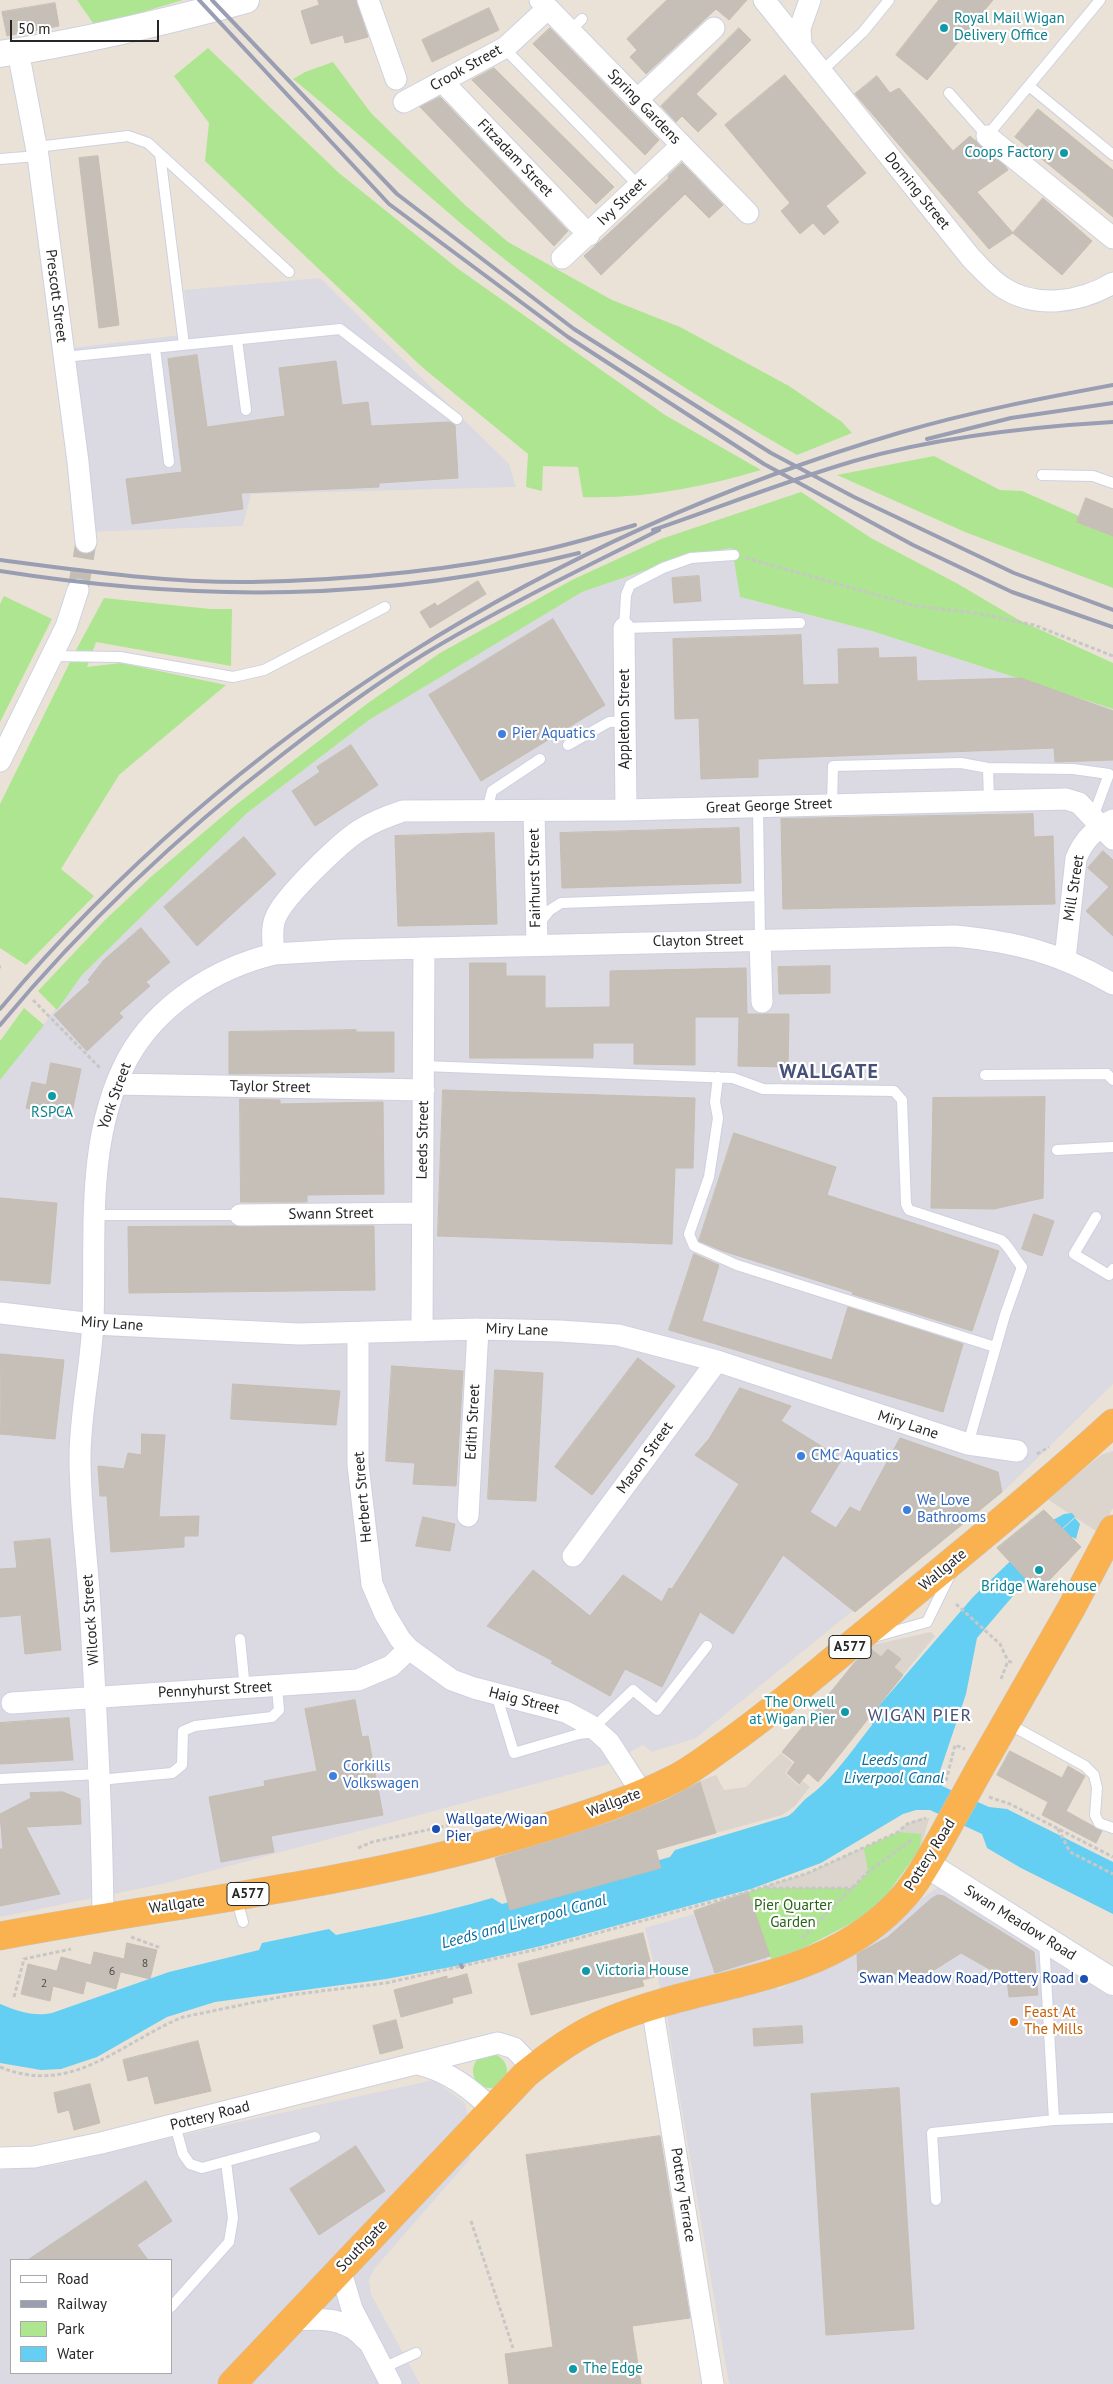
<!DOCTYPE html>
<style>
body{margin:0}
#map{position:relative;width:1113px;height:2384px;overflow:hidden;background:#ebe2d7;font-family:"PT Sans",sans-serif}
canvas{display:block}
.legend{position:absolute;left:10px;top:2259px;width:162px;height:115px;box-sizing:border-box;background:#fff;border:1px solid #a9a9a9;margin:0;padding:6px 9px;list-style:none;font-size:15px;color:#272727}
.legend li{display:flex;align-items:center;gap:10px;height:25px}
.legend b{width:25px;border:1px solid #a9a9a9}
.scale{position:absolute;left:10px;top:20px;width:149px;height:22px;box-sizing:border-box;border:2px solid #272727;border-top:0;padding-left:6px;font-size:15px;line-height:18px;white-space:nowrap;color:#272727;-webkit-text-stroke:4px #fff;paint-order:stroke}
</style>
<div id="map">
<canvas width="1113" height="2384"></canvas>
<ul class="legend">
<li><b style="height:6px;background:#fff"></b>Road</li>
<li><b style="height:6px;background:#9a9eb3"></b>Railway</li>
<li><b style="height:14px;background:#aee590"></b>Park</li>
<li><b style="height:14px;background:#64cff3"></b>Water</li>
</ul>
<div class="scale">50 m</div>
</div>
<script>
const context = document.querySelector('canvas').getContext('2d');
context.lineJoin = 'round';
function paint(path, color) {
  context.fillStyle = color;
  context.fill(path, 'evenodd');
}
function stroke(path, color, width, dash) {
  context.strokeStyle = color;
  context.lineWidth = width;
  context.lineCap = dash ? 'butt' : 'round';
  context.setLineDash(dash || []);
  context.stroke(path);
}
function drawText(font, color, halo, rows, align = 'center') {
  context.font = font + ' "PT Sans",sans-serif';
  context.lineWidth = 4.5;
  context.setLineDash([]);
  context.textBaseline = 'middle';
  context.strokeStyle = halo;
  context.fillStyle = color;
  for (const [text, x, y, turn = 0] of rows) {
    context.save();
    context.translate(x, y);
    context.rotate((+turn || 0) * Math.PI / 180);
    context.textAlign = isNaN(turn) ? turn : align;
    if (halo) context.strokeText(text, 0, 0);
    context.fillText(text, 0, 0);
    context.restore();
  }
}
const industrial = new Path2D(`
 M320 278 509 464 516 487 251 494 243 526 88 532 72 348 189 334 184 290Z
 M733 547 740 597 872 631 1113 709V1384L1005 1490 835 1625 696 1738 652 1752 643 1745 605 1765 162 1884 0 1917V1080L82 975 247 813 369 720 582 592 693 554Z
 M938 1887 1113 1997V2384H729L673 2058 668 2020 645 1928 746 1899 778 1990 845 1954Z
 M434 2080 465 2103 470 2128V2159L375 2268 369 2279 371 2294 420 2384H0V2170L56 2165 221 2126ZM11 2260H171V2373H11Z`);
const green = new Path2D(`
 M77 0H183L95 26Z
 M208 48 339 173 457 268 665 415 761 470C703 487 644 499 583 497L578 467 543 466 542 491 526 487 528 454 422 367 205 161 209 123 174 76Z
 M333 62 371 113 465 205 508 242 612 300 680 327 789 386 842 422 852 433 797 455C700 400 605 338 517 269 440 209 369 141 293 79L305 72Z
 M934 456 1000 490 1022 491 1079 516 1077 522 1113 536V588L965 532 837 475Z
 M801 492 871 538 958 584 1019 620 1113 663V709L872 631 740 597 732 548 693 554 582 592 369 720 247 813 82 975 57 1010 38 991 105 920 152 876 237 804 368 703 440 653 572 580 661 539Z
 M4 596 52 619 0 722V604Z
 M104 598 210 609H232L231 666 96 642 87 667 121 663 226 685 119 775 61 869 94 896 26 965 0 948V804L76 650Z
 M24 1008 44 1025 0 1080V1041Z
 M923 1818H929L920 1849 875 1911 784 1958 771 1959 748 1892 808 1873 898 1832 907 1824Z
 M473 2071a17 17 0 1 1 34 0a17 17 0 1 1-34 0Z`);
const plaza = new Path2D(`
 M1113 1451V1508L1099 1533 1047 1499 1101 1455Z
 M931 1632 935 1636 903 1675 894 1667 900 1659 889 1649 881 1657 868 1646Z
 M781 1753 793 1763 785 1773 798 1785 803 1781 810 1787 795 1806 782 1815 716 1833 700 1781 716 1775 724 1790 746 1787Z
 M923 1818H929L920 1849 921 1834 898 1832 907 1824Z
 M864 1848 868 1872 853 1888H762L808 1873Z`);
const water = new Path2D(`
 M1072 1513 1075 1517 1016 1570 1075 1518 1080 1524 1076 1539 1072 1537 1025 1582 977 1638 966 1694 938 1777 942 1786 989 1807 1007 1809 1113 1862V1914L1021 1868 987 1848 982 1834 930 1810H916L903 1814 821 1863 751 1889 541 1946 451 1967 386 1979 215 2002 167 2017 97 2057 61 2069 41 2070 0 2063V2004C18 2011 33 2017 52 2013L169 1972 259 1950 262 1943 329 1929 336 1935C389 1924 441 1913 492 1898L502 1904 670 1857 675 1850 788 1816C796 1811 801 1802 808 1797 833 1779 853 1749 872 1725L871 1715 973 1597 1053 1520 1064 1514Z`);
const building = new Path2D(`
 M318 0H356L368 37 345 43 343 35 311 44 301 11 319 5Z
 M667 0H747L729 20 716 9 646 74 630 57 637 50 627 39Z
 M939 0H993L927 80 896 55Z
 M55 3 59 26 7 36 2 12Z
 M489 8 499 30 432 62 422 40Z
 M550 28 659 140 645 155 533 44Z
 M739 28 751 40 696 94 717 114 698 132 682 116 676 122 661 106Z
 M494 68 614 187 596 204 472 80Z
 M785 75 866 173 826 206 839 222 824 235 813 223 800 234 781 211 790 203 725 125Z
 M877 76 890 93 899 88 953 151 970 136 1005 166 1008 170 977 192 1013 233 989 249 855 94Z
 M440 97 568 231 554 246 420 107Z
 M1038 109 1113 170V217L1015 137Z
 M98 156 119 325 99 328 79 158Z
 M682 163 723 205 709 218 685 194 601 275 584 256 669 178 668 176Z
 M1043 198 1092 241 1062 275 1013 233Z
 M197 355 207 427 285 416 279 368 336 361 342 405 368 402 371 426 449 422 455 425 458 478 379 483V487L241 493 243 509 132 524 126 479 182 472 168 359Z
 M1086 498 1113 509V536L1077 522Z
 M699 576 701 601 674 603 672 578Z
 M478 581 486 594 430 628 420 612 435 603 437 606Z
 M553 619 605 705 481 781 429 695Z
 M801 635 803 685 839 684 838 649 878 648 879 658 916 657 917 681 1021 678 1113 711V760L1055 762 1054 748 758 759V777L701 779 699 718 675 719 673 639Z
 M351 745 378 785 315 826 292 791 320 772 317 767Z
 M1033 814 1034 837 1053 836 1055 904 783 909 781 819Z
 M739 828 741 883 562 888 560 833Z
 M494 833 497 924 398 926 395 836Z
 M244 837 276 874 197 946 164 907Z
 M1103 851 1113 860V936L1086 911 1109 887 1088 868Z
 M141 928 170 962 146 982 150 986 119 1013 123 1017 87 1051 54 1015 90 982 88 980 104 960Z
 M470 963H506V976H545V1008L610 1007V971L746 968 747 1014H789L788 1067 738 1066 739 1017H695V1065L634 1064V1043H593V1058H470Z
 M830 966V993L779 994 778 967Z
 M356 1030V1032H394V1072L229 1074V1032Z
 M51 1063 81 1069 71 1117 26 1108 32 1082 46 1085Z
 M443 1090 695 1098 693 1168H675L672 1244 438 1236Z
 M1045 1097 1043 1198 994 1209 931 1208 933 1098Z
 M240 1099 280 1100V1104L383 1102 384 1194 307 1195V1202H241Z
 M734 1133 836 1167 827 1195 999 1251 972 1331 852 1294 853 1292 723 1251 699 1241Z
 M0 1198 57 1203 50 1284 0 1280Z
 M1034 1214 1054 1221 1042 1256 1022 1249Z
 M234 1226H374L375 1290 129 1293 128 1227Z
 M694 1254 719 1265 702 1321 832 1360 848 1307 963 1344 943 1412 669 1330Z
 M1 1354 64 1360 55 1439 0 1434Z
 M638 1358 675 1386 592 1495 555 1467Z
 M392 1366 463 1371 456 1486 413 1484 415 1463 386 1461Z
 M495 1370 543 1373 536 1501 488 1499Z
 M233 1384 340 1391 336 1425 231 1419Z
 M740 1388 791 1406 781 1421 842 1459 810 1512 836 1528 850 1507 860 1512 900 1438 998 1472 1002 1492 855 1612 783 1555 733 1634 700 1612 662 1687 625 1669 610 1696 551 1663 553 1661 487 1626 533 1570 590 1616 623 1575 662 1602 669 1588 672 1589 739 1484 695 1455 709 1439Z
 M142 1434 165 1435 159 1517 199 1516 198 1536H184V1547L111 1552 107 1496H100L98 1466 124 1469 128 1453 141 1455Z
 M1044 1510 1081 1547 1038 1592 997 1548Z
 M423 1517 455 1524 450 1551 416 1546Z
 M50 1539 61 1650 25 1654 21 1615 0 1617V1569L17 1568 14 1542Z
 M871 1649 881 1657 888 1649 901 1659 894 1667 903 1675 818 1782 808 1773 799 1784 787 1773 795 1762 782 1752 855 1662Z
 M355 1700 362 1737 368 1736 383 1815 271 1836 274 1852 221 1862 209 1797 265 1786 264 1781 317 1771 305 1709Z
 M69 1718 73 1760 0 1764V1723Z
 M1010 1751 1062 1778 1068 1766 1085 1776 1066 1811 1102 1831 1096 1843 1042 1815 1048 1802 997 1775Z
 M700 1782 716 1833 656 1850 661 1868 510 1910 495 1858 614 1821 666 1800Z
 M63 1792 80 1799 81 1824 26 1827 60 1894 0 1906V1849H3L0 1814 31 1798 30 1793Z
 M748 1892 770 1956 715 1973 694 1911Z
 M938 1895 944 1896 1034 1952 1038 1995 1009 1997 1007 1979 961 1953 931 1972 858 1976 857 1954 888 1937 932 1898Z
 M643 1933 654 1977 642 1980 644 1986 531 2015 518 1964Z
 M127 1943 157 1950 150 1979 121 1972 123 1962 116 1989 86 1981 83 1994 53 1986 50 2001 21 1994 28 1964 57 1971 61 1957 91 1965 94 1952 124 1959Z
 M467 1974 472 1993 452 1998 453 2003 401 2017 394 1990 447 1976V1979Z
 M396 2020 403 2048 380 2054 373 2026Z
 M802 2026 803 2043 754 2046 753 2029Z
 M198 2041 211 2091 155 2104 148 2076 128 2081 123 2060Z
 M90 2084 100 2123 74 2130 69 2110 58 2113 54 2093Z
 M899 2088 914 2329 826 2335 811 2094Z
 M660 2136 690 2318 632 2326 641 2384H509L505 2354 553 2347 526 2155Z
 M356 2146 385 2191 319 2235 290 2189Z
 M146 2181 172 2221 137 2245 148 2260H28Z`);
const minorTunnel = new Path2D(`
 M78 590 86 542`);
const path = new Path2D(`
 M746 558 916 606 974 613 1034 625 1113 656
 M0 967H1
 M33 1000 101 1069
 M1037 1454 1049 1447
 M956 1604 1000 1644 1008 1661
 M1001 1679 1008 1661 1014 1663
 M946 1781 955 1745 965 1749
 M989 1797 1010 1804 1113 1857
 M1058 1829 1070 1852 1113 1874
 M358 1848 372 1842 459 1823H471
 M766 1888H852
 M131 1937 161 1948
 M802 1938 868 1872 913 1839
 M14 1997 24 1959 71 1949
 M0 2067C73 2097 121 2042 183 2017L290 1995 386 1983 543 1948 751 1891 808 1873 898 1832 907 1824 926 1818
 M471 2221 513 2348`);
const service = new Path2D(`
 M571 30 582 19
 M504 48 639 186
 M821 72 863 32 889 0
 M1029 86 1113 155
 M949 93 987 136 1100 0
 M37 147 128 136 148 143 289 272
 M160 154 184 345
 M0 159 38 156
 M237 340 246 410
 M155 348 169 462
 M64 357 340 329 457 419
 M1042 475 1093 476 1113 483
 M734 555 691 558 663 568 630 585 626 595 624 628 800 623
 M52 656 120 657 233 677 264 670 385 607
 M568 745 609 722 625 721
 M989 800 988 768 1073 769 1109 774 1093 817
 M832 804 833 766 961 763 988 768
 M758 807 760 940
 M487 810 492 791 540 759
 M538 925 550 910 561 903 759 896
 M424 1066 733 1078 763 1089 894 1091 902 1100 906 1204 909 1210 1001 1240C1010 1247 1014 1258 1022 1267L1005 1315 968 1444
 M985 1075 1107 1074 1113 1080
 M718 1077 715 1102 718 1118 709 1177 689 1234 694 1246 737 1265 995 1347
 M1057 1150 1113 1147
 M95 1215H240
 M1096 1217 1074 1254 1109 1275 1113 1269
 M874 1637 927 1622 950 1575
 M240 1639 245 1689
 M496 1694 514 1753 579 1734 596 1732
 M1007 1723 1085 1766 1094 1775 1097 1788 1095 1815 1099 1823 1113 1828
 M593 1728 633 1690 657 1710 707 1646
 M0 1779 99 1774
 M99 1780 172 1773 182 1765 183 1731 195 1726 272 1717 279 1710 277 1687
 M236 1897 243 1922
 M1044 1941 1054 2120 1113 2118
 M175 2125 183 2154 190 2164 202 2168 315 2137
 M936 2200 932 2133 1054 2120
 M171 2307 229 2242 233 2218 226 2162
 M383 2368 416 2353`);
const minor = new Path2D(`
 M368 0 396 79
 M540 0 748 213
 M764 0 971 258C981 268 990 279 1002 287 1035 309 1080 303 1113 283
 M801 46 800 28 810 0
 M18 51 38 156 78 462 86 542
 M442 81 589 235
 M638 99 714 28
 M404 102 506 47 547 9
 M987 136 1113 238
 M562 258 681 146
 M624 628 626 810
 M0 761 66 627 78 590
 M534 811 537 945
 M760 940 762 1002
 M274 954 341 950 955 936C1017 942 1059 953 1113 984
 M1065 959 1076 859C1083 840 1095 829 1113 820
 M116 1084 424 1090
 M240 1215 421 1213
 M0 1313 93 1324 299 1334 478 1329 560 1331 618 1335 717 1361 968 1444 1017 1451
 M422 1331 424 948
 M358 1333V1465L372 1584 385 1614 400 1639 409 1649 452 1680 474 1688 566 1712 590 1725 609 1742 642 1793
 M468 1516 478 1329
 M573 1556 717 1361
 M12 1703 358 1680 391 1666 409 1649
 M103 1916C102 1813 96 1709 90 1606 87 1557 80 1507 80 1458 80 1413 91 1367 93 1322 96 1234 85 1138 128 1058 158 1004 216 968 274 954 273 942 271 930 275 919 282 898 341 842 360 830 374 821 388 816 403 811L626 810 1066 799 1079 803 1113 839
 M652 2006 713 2384
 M418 2064C448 2071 470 2088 492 2109
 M0 2158 34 2157 101 2143 498 2043 514 2048 533 2068
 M340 2269 352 2309 391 2384
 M293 2320C319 2318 347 2317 366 2340`);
const tertiary = new Path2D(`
 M0 54C84 42 165 22 246 0
 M926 1864 1113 1982`);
const trunk = new Path2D(`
 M980 1768 1072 1607 1113 1529
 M0 1936C180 1902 364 1884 540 1829 586 1815 633 1800 676 1778 695 1768 711 1755 728 1743 773 1711 815 1675 857 1640 943 1569 1030 1499 1113 1423
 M232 2384 526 2074C552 2053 578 2034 609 2021 709 1979 830 1984 906 1894 918 1880 928 1862 937 1846`);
const rail = new Path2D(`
 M199 0 389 204 568 337 764 464 913 545 1012 592 1113 627
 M212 0 397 194 574 329 771 453 854 497 1014 573 1113 610
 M927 439 1011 418 1113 403
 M653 530C720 507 786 481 854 461 937 437 1027 427 1113 422
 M0 560C83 571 168 583 252 582 349 580 449 571 544 550 575 543 605 534 635 525
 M0 571C195 602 386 602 579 553
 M0 1009C235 729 553 535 902 432 970 412 1043 398 1113 385
 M0 1025C85 923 178 835 283 754 333 715 386 676 441 644 512 602 586 567 659 530
 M461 1965 462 1967`);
const trunkBridge = new Path2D(`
 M937 1846 980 1768`);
const markers = [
 [944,28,5,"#0f9aa8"],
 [1064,153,5,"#0f9aa8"],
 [502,734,5,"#3f7fe0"],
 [52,1096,5,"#0f9aa8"],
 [801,1456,5,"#3f7fe0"],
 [907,1510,5,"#3f7fe0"],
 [1039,1570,5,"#0f9aa8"],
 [845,1712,5,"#0f9aa8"],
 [333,1776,5,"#3f7fe0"],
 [436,1829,5,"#1a4fb4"],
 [586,1971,5,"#0f9aa8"],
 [1084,1979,5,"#1a4fb4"],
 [1014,2022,5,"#e8710a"],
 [573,2369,5,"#0f9aa8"]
];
const numberNames = [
 ["8",145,1964],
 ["6",112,1972],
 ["2",44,1984]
];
const shields = [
 [850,1647,42],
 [248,1894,42]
];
const shieldNames = [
 ["A577",850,1647],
 ["A577",248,1894]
];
const cultureNames = [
 ["Royal Mail Wigan",954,19],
 ["Delivery Office",954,36],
 ["Coops Factory",1054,153,"right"],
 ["RSPCA",52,1113,"center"],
 ["Bridge Warehouse",1039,1587,"center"],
 ["The Orwell",835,1703,"right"],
 ["at Wigan Pier",835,1720,"right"],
 ["Victoria House",596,1971],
 ["The Edge",583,2369]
];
const streetNames = [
 ["Crook Street",466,68,-29],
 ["Spring Gardens",644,107,46],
 ["Fitzadam Street",515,158,46],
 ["Dorning Street",917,191,51],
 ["Ivy Street",622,202,-44],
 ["Prescott Street",56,296,83],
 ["Appleton Street",625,719,-90],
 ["Great George Street",769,806,-2],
 ["Fairhurst Street",535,878,-91],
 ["Mill Street",1074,888,-81],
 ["Clayton Street",698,941,-1],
 ["Taylor Street",270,1087,1],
 ["York Street",115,1096,-70],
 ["Leeds Street",423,1140,-89],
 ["Swann Street",331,1214,-1],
 ["Miry Lane",112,1324,4],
 ["Miry Lane",517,1330,2],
 ["Edith Street",473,1422,-87],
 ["Miry Lane",908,1425,18],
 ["Mason Street",645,1458,-54],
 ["Herbert Street",363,1497,-95],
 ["Wallgate",943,1570,-40],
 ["Wilcock Street",91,1620,-94],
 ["Pennyhurst Street",215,1690,-3],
 ["Haig Street",524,1701,14],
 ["Wallgate",614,1803,-21],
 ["Pottery Road",930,1855,-58],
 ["Wallgate",177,1905,-8],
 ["Swan Meadow Road",1020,1923,32],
 ["Pottery Road",210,2116,-14],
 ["Pottery Terrace",683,2195,81],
 ["Southgate",362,2246,-46]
];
const shopNames = [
 ["Pier Aquatics",512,734],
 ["CMC Aquatics",811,1456],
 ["We Love",917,1501],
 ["Bathrooms",917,1518],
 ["Corkills",343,1767],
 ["Volkswagen",343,1784]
];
const transitNames = [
 ["Wallgate/Wigan",446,1820],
 ["Pier",446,1837],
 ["Swan Meadow Road/Pottery Road",1074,1979,"right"]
];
const parkNames = [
 ["Pier Quarter",793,1906],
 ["Garden",793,1923]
];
const foodNames = [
 ["Feast At",1024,2013],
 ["The Mills",1024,2030]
];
const waterNames = [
 ["Leeds and",894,1760],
 ["Liverpool Canal",894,1778],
 ["Leeds and Liverpool Canal",524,1922,-15]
];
const quarterNames = [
 ["WIGAN PIER",920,1716]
];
const districtNames = [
 ["WALLGATE",829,1072]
];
paint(industrial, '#dbd9e2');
paint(green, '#aee590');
paint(plaza, '#dbd5ce');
paint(water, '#64cff3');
paint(building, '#c6bfb7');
stroke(building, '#c6beb1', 1);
stroke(minorTunnel, '#c4bdb4', 21, [21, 11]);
stroke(service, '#cdd1e1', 12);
stroke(minor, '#cdd1e1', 23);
stroke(tertiary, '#cdd1e1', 28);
stroke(trunk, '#c7c7c7', 29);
stroke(path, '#c7c7c7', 3, [4, 2.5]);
stroke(service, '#fff', 10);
stroke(minor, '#fff', 21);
stroke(tertiary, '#fff', 26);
stroke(trunk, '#fab250', 28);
stroke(rail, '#9a9eb3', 4);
stroke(trunkBridge, '#c7c7c7', 29, []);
stroke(trunkBridge, '#fab250', 28);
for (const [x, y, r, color] of markers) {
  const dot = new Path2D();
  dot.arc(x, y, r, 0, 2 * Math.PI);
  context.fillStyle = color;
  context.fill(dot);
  stroke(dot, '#fff', 2);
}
drawText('12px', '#4f4d4b', null, numberNames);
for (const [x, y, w] of shields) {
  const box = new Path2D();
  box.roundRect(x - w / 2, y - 11.5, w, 23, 4);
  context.fillStyle = '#fff';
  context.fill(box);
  stroke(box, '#272727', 1);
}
drawText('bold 14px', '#272727', null, shieldNames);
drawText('15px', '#0d838f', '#fff', cultureNames, 'left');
drawText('15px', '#272727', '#fff', streetNames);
drawText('15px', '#366cbe', '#fff', shopNames, 'left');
drawText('15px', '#164399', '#fff', transitNames, 'left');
drawText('15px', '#276516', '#fff', parkNames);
drawText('15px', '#c56008', '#fff', foodNames, 'left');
drawText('italic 16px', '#076a9b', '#fff', waterNames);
context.letterSpacing = '1px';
drawText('18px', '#465079', '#fff', quarterNames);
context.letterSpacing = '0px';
context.letterSpacing = '1px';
drawText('bold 20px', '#465079', '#fff', districtNames);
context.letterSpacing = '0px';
</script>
